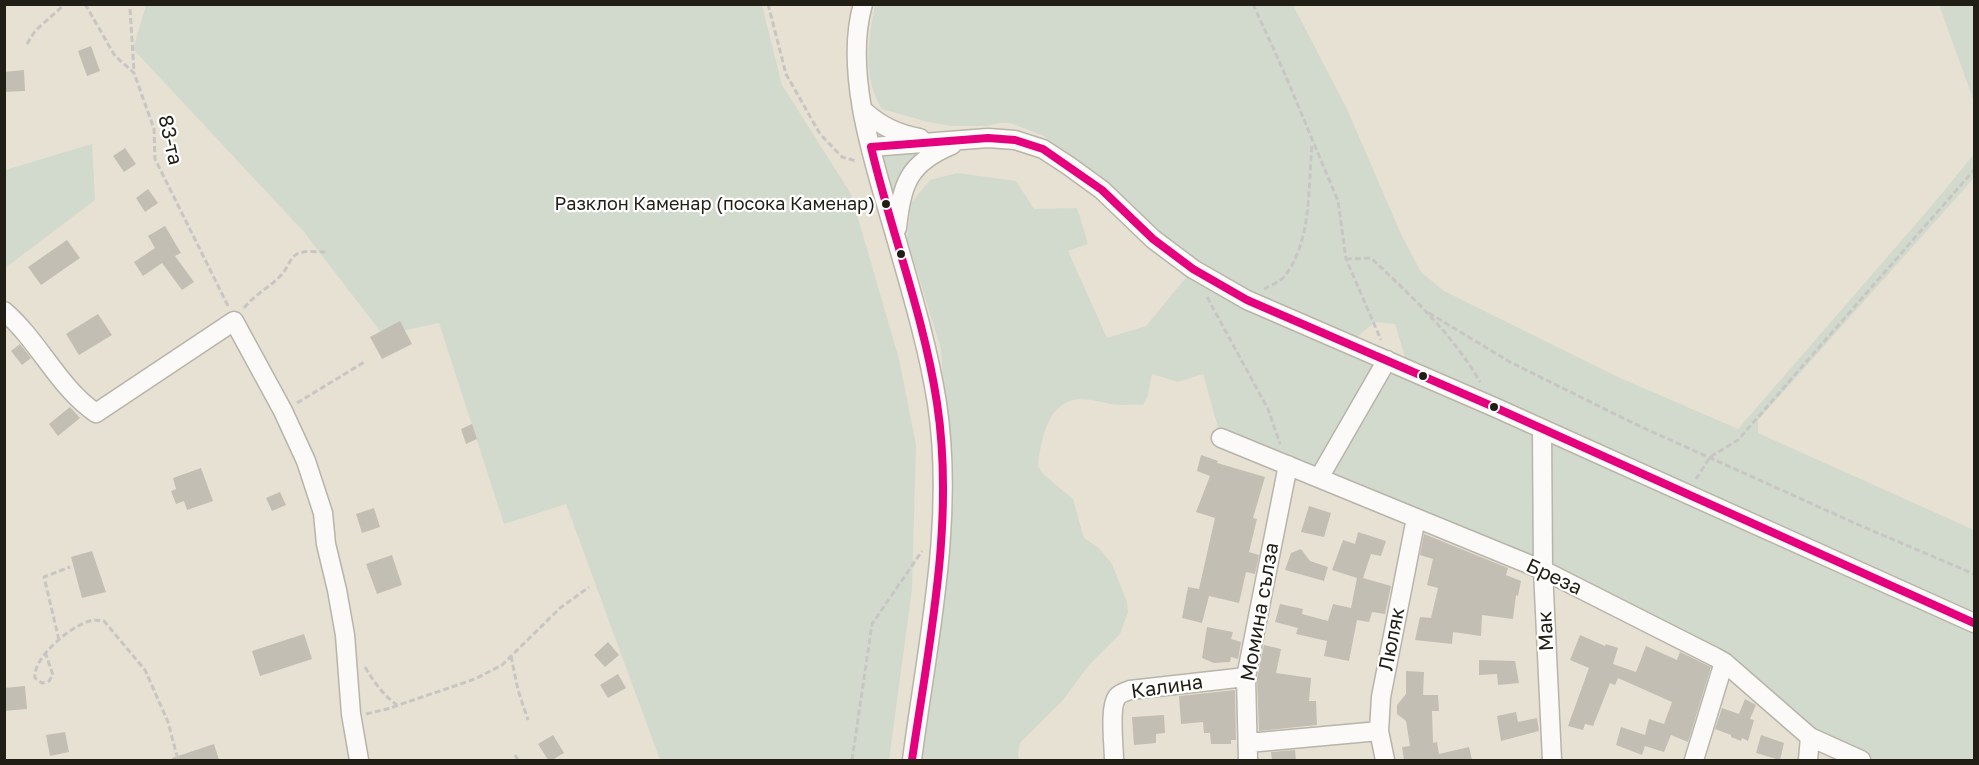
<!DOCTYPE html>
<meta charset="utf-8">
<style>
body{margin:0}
#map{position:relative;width:1979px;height:765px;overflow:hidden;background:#e6e1d3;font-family:"Golos Text",sans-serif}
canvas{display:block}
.frame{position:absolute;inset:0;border:6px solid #211e15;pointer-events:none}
</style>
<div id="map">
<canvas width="1979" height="765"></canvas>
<div class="frame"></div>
</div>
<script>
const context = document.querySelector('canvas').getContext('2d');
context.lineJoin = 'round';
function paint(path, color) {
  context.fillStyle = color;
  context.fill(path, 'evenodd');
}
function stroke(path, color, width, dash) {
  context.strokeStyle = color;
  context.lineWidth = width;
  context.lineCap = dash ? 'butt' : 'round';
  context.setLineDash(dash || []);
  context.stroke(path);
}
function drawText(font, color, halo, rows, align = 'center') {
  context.font = font + ' "Golos Text",sans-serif';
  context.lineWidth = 4.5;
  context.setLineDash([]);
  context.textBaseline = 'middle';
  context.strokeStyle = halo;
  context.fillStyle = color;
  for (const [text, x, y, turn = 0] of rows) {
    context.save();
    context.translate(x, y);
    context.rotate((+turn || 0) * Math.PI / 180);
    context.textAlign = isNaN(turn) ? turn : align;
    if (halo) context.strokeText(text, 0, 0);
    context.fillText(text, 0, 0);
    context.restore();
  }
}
const green = new Path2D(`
 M146 5H762L782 85 851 194 899 359 916 445 912 589 889 760H660L566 504 504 524 439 323 383 335 304 232 133 49Z
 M875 5H1293L1347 109 1401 234 1421 272 1444 291 1618 377 1738 429 1934 203 1974 154V178L1758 420V433L1974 530V614L1405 357 1395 324 1375 322 1356 338 1291 311 1185 257 1095 177 1044 136 1010 123H999L988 126H952L928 122 882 109C862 77 868 40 875 5Z
 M1939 5H1974V103L1971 93Z
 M864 112 920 138 922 162 896 239Z
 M92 144 95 200 5 268V170Z
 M957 173 1016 181 1034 209 1077 208 1088 244 1068 251 1107 338 1146 326 1193 269 1974 622V760H1873L1810 737 1715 657 1543 570 1221 438 1203 374 1178 382 1152 374 1148 395 1143 405C1134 404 1128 405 1120 405 1107 405 1095 399 1082 399 1048 399 1041 439 1038 466L1043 474 1073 499 1084 538 1099 548 1112 564 1127 602 1128 612 1120 634 1089 665 1063 700 1020 743 1018 754 1019 760H921L951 528 941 349 907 239 911 203 930 180Z`);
const building = new Path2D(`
 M91 46 100 71 87 76 78 51Z
 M24 70 25 91 4 92V72Z
 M125 148 136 164 124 172 113 156Z
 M148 189 158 203 145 212 136 198Z
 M165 226 181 253 175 256 194 282 182 290 162 263 143 276 134 262 155 248 148 236Z
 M67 240 80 258 41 285 28 267Z
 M98 314 112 335 79 355 66 334Z
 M400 321 412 344 382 359 370 337Z
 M20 344 31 358 22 365 11 351Z
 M70 407 80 418 58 436 49 424Z
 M472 424 477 439 466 444 461 429Z
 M1201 455 1218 461 1217 463 1265 477 1253 518 1257 519 1249 552 1259 555 1255 574 1246 572 1239 603 1209 596 1202 623 1182 618 1188 587 1199 589 1215 518 1196 512 1210 476 1197 471Z
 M201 468 213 501 187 510 184 501 176 504 171 491 176 489 173 478Z
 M280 492 286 505 272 511 266 498Z
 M1309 506 1331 513 1324 537 1301 532Z
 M374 508 380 527 362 533 356 514Z
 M1358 532 1386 541 1381 556 1371 554 1363 578 1391 586 1385 614 1372 612 1369 622 1357 620 1349 661 1324 656 1327 641 1296 634 1298 628 1275 622 1280 604 1303 609 1302 614 1328 621 1333 604 1351 608 1357 578 1332 570 1343 540 1355 544Z
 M1424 534 1508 568 1506 575 1521 581 1518 596 1516 595 1513 619 1482 615 1481 636 1453 632 1452 644 1415 640 1420 617 1431 618 1438 588 1427 585 1433 559 1420 555Z
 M1301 549 1310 561 1328 567 1324 581 1285 570 1291 553Z
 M92 551 106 592 82 598 71 557Z
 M392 555 402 585 377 594 366 564Z
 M1207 627 1233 632 1231 639 1241 642 1238 659 1231 657 1230 662 1214 663 1202 658Z
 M304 634 312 659 260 676 252 651Z
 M1580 635 1605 646 1606 644 1618 648 1613 664 1636 672 1646 646 1677 660 1680 652 1711 667 1688 742 1671 735 1664 752 1645 746 1642 755 1616 745 1621 727 1645 735 1649 719 1664 724 1672 702 1618 678 1615 685 1610 683 1593 726 1585 724 1583 730 1568 726 1589 668 1570 660Z
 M608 642 619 655 605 667 594 655Z
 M1264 645 1281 649 1276 673 1311 678 1309 701H1316L1317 725 1259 731 1257 678Z
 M1479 660 1515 661 1519 683 1498 685 1497 674 1479 675Z
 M1406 671 1424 672 1423 695H1438L1439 711H1432L1433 743 1437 742 1439 754 1469 747 1472 760H1404L1402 747 1410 746 1406 721 1397 714V705L1406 694Z
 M618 674 626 688 608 698 600 685Z
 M25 686 27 709 4 711V688Z
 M1235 690 1236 740H1231V744H1211L1210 733H1204L1203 722 1181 724 1179 696Z
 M1745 699 1756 705 1750 719 1754 720 1748 741 1742 738 1741 741 1731 737V735L1715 729 1722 708 1739 714Z
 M1516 712 1518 722 1537 718 1539 731 1501 741 1497 716Z
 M1164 715 1165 733 1156 734V743L1134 745 1132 717Z
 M65 732 69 752 50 756 46 735Z
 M553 735 564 753 552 760H548L538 744Z
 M1761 735 1784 743 1780 760 1756 753Z
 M214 744 219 760H172V758Z
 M1295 750 1296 760H1272L1271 752Z`);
const path = new Path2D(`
 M85 4 115 56 134 73 154 129 155 159 228 306
 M768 4 786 74 820 134 842 157 856 161
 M1253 4 1284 72 1338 201 1346 259 1381 340
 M130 9 134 71
 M27 44 35 31 65 4
 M1346 259 1371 258C1411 296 1452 333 1480 382
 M1264 289C1270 286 1279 282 1284 277 1312 242 1308 187 1312 144
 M1207 297 1268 409 1280 444
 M244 308C256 293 271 287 283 273 288 267 290 258 297 254 305 250 317 252 326 252
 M1429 313 1510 362 1635 424 1859 525 1974 574
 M297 403 366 361
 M1696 479 1710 457 1738 440 1974 170
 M59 640 44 577 70 567
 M45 652 53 675 49 681 42 683 35 678C32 658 72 625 90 621 95 619 99 621 104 621L145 670 168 722 178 760
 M511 656 518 690 528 720
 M365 667C374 682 383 695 397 705
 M366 714 387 709 475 679 502 665 560 608 589 587
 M515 755 518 760
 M852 760 872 624 922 551`);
const minor = new Path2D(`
 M863 4C843 72 875 166 894 231 910 287 928 346 937 403 955 522 927 644 912 760
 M864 111C881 126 897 134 920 138
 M871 147 988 138 1015 140 1043 149 1069 166 1102 190 1153 239 1193 269 1247 300 1494 407 1974 623
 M897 228C902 184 908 163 952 145
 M4 311C39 341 58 387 96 413L234 321 283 411 306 461 323 513 326 544 337 590 345 635 351 714 359 760
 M1542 429 1543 570 1552 760
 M1221 438 1543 570 1715 657 1724 662 1810 737 1861 760
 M1319 478 1387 360
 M1248 743 1379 731
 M1114 760C1114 747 1109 707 1117 697 1120 693 1125 692 1130 690L1246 677
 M1248 760 1246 677 1288 465
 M1385 760 1379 731 1381 697 1416 518
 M1694 760 1724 662
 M1808 760 1810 737`);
const bus1 = new Path2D(`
 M912 760C929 643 955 521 937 403 924 316 891 232 871 147L988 138 1015 140 1043 149 1102 190 1153 239 1193 269 1247 300 1494 407 1974 623`);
const markers = [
 [886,204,5,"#211e15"],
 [901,254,5,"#211e15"],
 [1423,376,5,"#211e15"],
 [1494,407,5,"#211e15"]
];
const busNames = [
 ["Разклон Каменар (посока Каменар)",875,204]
];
const streetNames = [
 ["83-та",170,140,77],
 ["Бреза",1554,577,25],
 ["Момина сълза",1260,612,-80],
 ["Мак",1546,631,-93],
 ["Люляк",1392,639,-79],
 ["Калина",1167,687,-8]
];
paint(green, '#d2dace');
paint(building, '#c3beb3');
stroke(minor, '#b8b4a9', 21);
stroke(path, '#c8c6c3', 3, [6, 3]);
stroke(minor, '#fbfaf8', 18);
stroke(bus1, '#e5007d', 8);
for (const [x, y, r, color] of markers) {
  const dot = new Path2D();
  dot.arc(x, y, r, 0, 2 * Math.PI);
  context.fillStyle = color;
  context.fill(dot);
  stroke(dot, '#fff', 2);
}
drawText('18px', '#211e15', '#fff', busNames, 'right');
drawText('20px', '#211e15', '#fff', streetNames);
</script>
